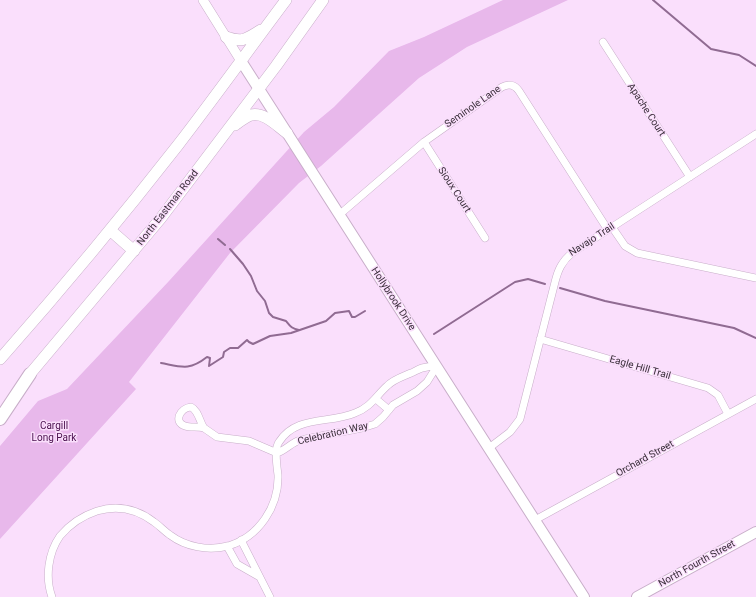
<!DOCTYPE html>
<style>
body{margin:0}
canvas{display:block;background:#fadffc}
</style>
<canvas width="756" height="597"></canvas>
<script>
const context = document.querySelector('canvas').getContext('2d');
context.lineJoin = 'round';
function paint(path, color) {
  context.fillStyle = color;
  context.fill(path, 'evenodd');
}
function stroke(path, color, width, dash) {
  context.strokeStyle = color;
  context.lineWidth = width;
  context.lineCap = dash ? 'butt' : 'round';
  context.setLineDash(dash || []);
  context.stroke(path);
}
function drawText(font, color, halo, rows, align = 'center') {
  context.font = font + ' Roboto,sans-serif';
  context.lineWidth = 3;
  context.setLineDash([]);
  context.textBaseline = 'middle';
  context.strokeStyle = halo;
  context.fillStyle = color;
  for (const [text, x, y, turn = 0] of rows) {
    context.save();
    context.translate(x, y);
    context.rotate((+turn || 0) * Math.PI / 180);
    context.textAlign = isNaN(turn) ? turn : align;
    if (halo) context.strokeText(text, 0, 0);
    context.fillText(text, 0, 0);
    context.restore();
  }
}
const green = new Path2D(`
 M503 0H568L467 47 419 78 321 166 299 183 230 253 129 382 136 389 0 539V446L38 401 67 389 169 281 304 132 334 107 389 51 424 37Z`);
const stream = new Path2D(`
 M653 0 711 49 739 55 756 66
 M218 239 225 245
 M230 249 243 264 251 276 257 291 265 301 269 313 273 317 286 321C290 326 292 329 299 330
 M560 288 605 301 734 328 756 338
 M434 334 515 282 528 279 545 284
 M161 363C182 367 189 371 207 357L210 358 209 366 223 357 224 352 230 348H238L247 340 249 342 253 344 270 336 291 333 326 321 335 313 349 311 352 317H355L365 311`);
const minor = new Path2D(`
 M603 42 690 177
 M424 142 485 238
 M339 215 424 142 502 87C509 83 515 85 519 91L608 230
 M612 227 625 246 637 253 756 278
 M540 339 708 388 718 395 728 414
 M376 399 389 410
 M191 407C199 411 199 421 204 428 198 426 190 428 185 426 173 422 180 408 191 407Z
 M204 428 217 437 249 441 277 453
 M489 448 510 432 520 419 555 282C558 270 562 261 572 253L756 134
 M535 520 756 399
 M241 540 270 597
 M227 546 237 564 258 576
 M52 597C45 578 48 553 60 536 70 524 82 516 97 511 117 505 137 509 154 522 160 526 164 531 170 535 186 547 208 551 228 546 259 537 279 506 278 475 277 467 274 448 279 442 296 415 329 424 355 413 371 407 376 396 387 386 394 379 402 377 411 373 414 372 418 369 422 368 426 367 432 366 437 366L427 382 417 391 393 405 383 417 375 424 362 428 300 440C291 443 286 450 277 453`);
const tertiary = new Path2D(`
 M203 0 241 61`);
const secondary = new Path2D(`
 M241 61 584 597
 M637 597 756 532`);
const primary = new Path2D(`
 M226 37C243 43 246 39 261 30
 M235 125C239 122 245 117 251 115 265 112 277 126 287 133
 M110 230 134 251
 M0 359C62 289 121 218 178 145 215 97 250 48 286 0
 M30 374 161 218 276 66 323 0`);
const trunk = new Path2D(`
 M0 419 30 374`);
const streetNames = [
 ["Seminole Lane",473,107,-35],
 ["Apache Court",646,110,57],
 ["Sioux Court",454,190,57],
 ["North Eastman Road",168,208,-52],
 ["Navajo Trail",592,240,-33],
 ["Hollybrook Drive",393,299,57],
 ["Eagle Hill Trail",640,368,16],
 ["Celebration Way",333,434,-13],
 ["Orchard Street",645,459,-29],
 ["North Fourth Street",697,564,-29]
];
const parkNames = [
 ["Cargill",54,426],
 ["Long Park",54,438]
];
paint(green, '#e8b8eb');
stroke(stream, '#906b92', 2);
stroke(minor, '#c8aec9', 8);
stroke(tertiary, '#c8aec9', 10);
stroke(secondary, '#c8aec9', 12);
stroke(primary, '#c8aec9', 12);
stroke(trunk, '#c8aec9', 14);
stroke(minor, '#fff', 7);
stroke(tertiary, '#fff', 9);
stroke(secondary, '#fff', 10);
stroke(primary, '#fff', 11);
stroke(trunk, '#fff', 12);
drawText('10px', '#382d38', '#fadffc', streetNames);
drawText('10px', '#490e4d', '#fadffc', parkNames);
</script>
